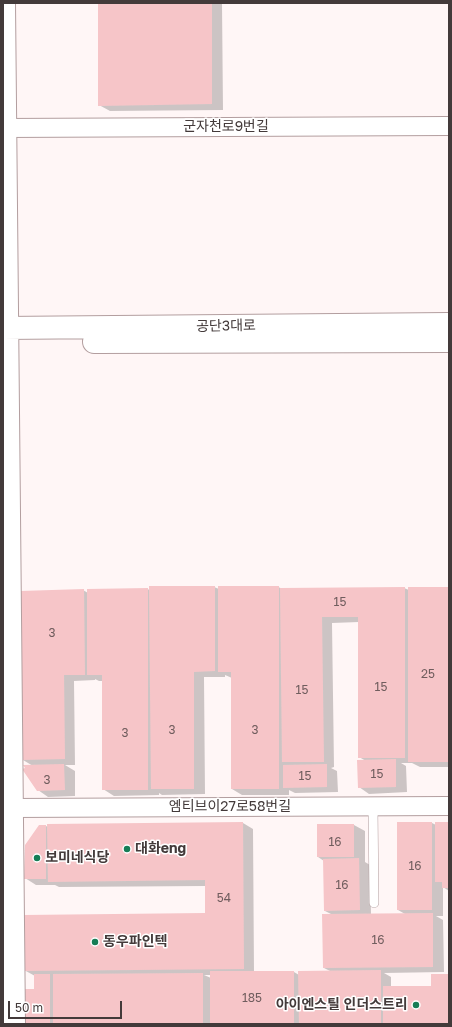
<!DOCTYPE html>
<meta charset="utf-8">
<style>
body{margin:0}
#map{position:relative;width:452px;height:1027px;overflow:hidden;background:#fff6f6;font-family:"Golos Text",sans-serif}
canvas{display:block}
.frame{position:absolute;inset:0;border:4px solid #433a3a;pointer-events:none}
.scale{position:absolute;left:8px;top:1001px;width:114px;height:18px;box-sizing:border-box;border:2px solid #433a3a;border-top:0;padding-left:5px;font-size:12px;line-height:14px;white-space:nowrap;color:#433a3a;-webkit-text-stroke:3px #fff;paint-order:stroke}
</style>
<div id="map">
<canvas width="452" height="1027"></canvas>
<div class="frame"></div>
<div class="scale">50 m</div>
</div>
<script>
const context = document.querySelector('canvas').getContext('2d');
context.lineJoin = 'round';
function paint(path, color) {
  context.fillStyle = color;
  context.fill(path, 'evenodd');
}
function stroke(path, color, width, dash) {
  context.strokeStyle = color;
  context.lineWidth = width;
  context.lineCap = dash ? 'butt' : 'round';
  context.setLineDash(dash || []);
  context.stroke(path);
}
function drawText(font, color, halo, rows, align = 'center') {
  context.font = font + ' "Golos Text","Noto Sans KR",sans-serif';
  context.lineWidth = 3;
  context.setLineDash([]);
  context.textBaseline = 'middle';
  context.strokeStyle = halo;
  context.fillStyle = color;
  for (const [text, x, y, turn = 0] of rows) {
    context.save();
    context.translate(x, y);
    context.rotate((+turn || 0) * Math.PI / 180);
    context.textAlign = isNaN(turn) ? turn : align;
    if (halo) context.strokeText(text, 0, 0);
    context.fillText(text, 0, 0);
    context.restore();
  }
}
const shadow = new Path2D(`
 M99 3H222L223 110 110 111 99 105Z
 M214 587 219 589 278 587 283 589 404 588 409 590 449 588V767H420L412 763H401L406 766 407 792 369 794 359 787 366 761 359 757V622L332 623 334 767 331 768 337 771 338 792 295 793 289 790V795H242L232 789V678L225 675V677H204L205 794 162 795 159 793V795L114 796 103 789V681H99L95 679V680L74 681 75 765H65L75 771V796L48 797 38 790 33 766 23 760 83 590 88 593 148 589 150 591Z
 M243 823 253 829 254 972H294L299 975 330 971 324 968 333 915 325 911 324 861 318 857V825H354L365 831V862L370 865 371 914H405L398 910 432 823 436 825 449 823V891L443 887V916H436L443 920 444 972 384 973 391 977V987H432L449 975V1024H23L35 990V976L24 970 206 914V886L59 887 55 885H36L25 878 39 826H46L48 827ZM204 975H211V978Z`);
const building = new Path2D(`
 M98 3H212V104L98 106Z
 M149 586H215V671L194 672V789H151Z
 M218 586H279V789H231V672H218Z
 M405 587V758H358V617H322L324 762H282L280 588Z
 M408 587H449V762H408Z
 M148 588V790H102V675H87V589Z
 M84 589 85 675H64L65 759 22 760 20 591Z
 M396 759V787L358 788 357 760Z
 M64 764 65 790 37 791 22 769 25 768 23 765Z
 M327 764V787L283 788V765Z
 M243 822 244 969 23 971V915L205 913V880L48 882 47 824Z
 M397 822H432V910H397Z
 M435 822H449V888H442V882H435Z
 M317 824H354V857H317Z
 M39 825H46V879H24L25 845Z
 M359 858 360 910 324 911 323 859Z
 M433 913V967L323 968 322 914Z
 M381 970V1024H299L298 971Z
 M210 971H294V1024H210Z
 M203 973V1024H53V974Z
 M34 974H50V1024H22V989H34Z
 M431 974H449V1024H383V986H431Z`);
const service = new Path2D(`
 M373 806 374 903`);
const minor = new Path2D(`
 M3 128 449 126
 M12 808 449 806`);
const secondary = new Path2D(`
 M4 3 14 1024
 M3 328 449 324
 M94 342 449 341`);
const markers = [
 [127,849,4,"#167d56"],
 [37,858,4,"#167d56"],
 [95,942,4,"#167d56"],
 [416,1005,4,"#167d56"]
];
const numberNames = [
 ["15",340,602],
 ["3",52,633],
 ["25",428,674],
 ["15",381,687],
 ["15",302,690],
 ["3",172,730],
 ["3",255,730],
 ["3",125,733],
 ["15",377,774],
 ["15",305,776],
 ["3",47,780],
 ["16",335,842],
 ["16",415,866],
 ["16",342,885],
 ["54",224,898],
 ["16",378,940],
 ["185",252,998]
];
const streetNames = [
 ["군자천로9번길",226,127],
 ["공단3대로",226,326,-1],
 ["엠티브이27로58번길",230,807]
];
const poiNames = [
 ["대화eng",135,849],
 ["보미네식당",45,858],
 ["동우파인텍",103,942],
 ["아이엔스틸 인더스트리",408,1005,"right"]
];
paint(shadow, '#0003');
paint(building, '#f6c5c8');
stroke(service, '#b39e9f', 10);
stroke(minor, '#b39e9f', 20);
stroke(secondary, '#b39e9f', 24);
stroke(service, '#fff', 9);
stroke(minor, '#fff', 18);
stroke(secondary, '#fff', 22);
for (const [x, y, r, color] of markers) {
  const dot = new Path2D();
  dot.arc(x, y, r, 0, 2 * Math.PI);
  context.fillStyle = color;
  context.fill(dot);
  stroke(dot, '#fff', 1.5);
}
drawText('12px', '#705d5e', null, numberNames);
drawText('14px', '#433a3a', '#fff', streetNames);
drawText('bold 14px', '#433a3a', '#fff', poiNames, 'left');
</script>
